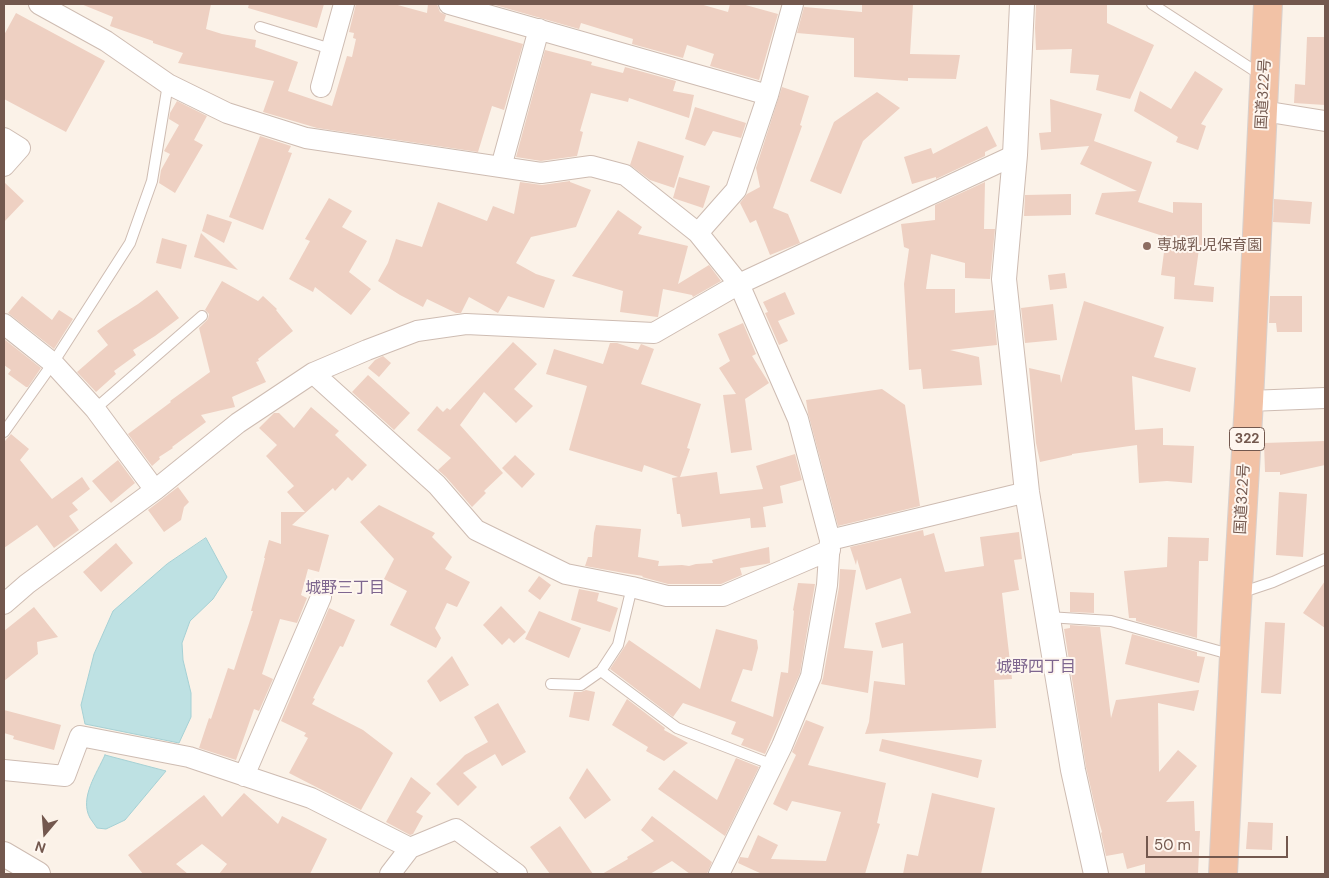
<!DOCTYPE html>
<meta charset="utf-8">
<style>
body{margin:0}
#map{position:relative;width:1329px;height:878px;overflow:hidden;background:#fbf2e8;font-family:"DM Sans",sans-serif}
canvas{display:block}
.frame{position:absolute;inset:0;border:5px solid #73584e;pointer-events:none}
.north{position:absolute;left:20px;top:808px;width:50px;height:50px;-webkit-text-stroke:4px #fef6ef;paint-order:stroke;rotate:198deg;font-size:14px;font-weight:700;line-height:20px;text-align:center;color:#73584e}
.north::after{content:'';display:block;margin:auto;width:18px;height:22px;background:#73584e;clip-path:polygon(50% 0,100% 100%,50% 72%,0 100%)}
.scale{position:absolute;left:1146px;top:836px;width:142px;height:22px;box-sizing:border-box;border:2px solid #73584e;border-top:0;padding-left:6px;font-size:15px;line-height:18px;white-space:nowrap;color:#73584e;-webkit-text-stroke:4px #fef6ef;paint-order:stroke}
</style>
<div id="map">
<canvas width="1329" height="878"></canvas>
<div class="frame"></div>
<div class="north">N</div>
<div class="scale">50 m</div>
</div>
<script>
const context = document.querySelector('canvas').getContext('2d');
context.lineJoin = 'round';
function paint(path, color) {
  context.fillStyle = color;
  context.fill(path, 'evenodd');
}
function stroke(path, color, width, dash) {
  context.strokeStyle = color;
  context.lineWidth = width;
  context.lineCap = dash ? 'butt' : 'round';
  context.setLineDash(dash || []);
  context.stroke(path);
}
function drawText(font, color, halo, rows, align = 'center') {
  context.font = font + ' "DM Sans","Noto Sans JP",sans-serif';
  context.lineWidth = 4;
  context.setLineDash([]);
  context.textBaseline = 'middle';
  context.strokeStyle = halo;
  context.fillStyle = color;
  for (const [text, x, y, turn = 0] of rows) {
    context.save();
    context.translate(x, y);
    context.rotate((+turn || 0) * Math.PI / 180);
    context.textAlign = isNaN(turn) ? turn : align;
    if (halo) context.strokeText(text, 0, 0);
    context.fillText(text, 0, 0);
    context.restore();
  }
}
const water = new Path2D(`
 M206 538 227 577 213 599 190 621 182 643 183 660 191 693V717L179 743 85 724 81 705 94 654 113 611 167 564Z
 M105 755 166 771 125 820 106 829 97 828C95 825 92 821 90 818 79 798 97 773 105 755Z`);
const building = new Path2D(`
 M81 4H211L206 29 222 34 256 40 255 47 298 62 288 91 332 106 347 56 352 57 356 39 353 38 354 33 349 32 356 4H394L427 13 428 4H437L438 7 440 12 446 15 444 21 523 44 504 110 492 106 478 152 317 128 263 112 274 81 178 63 183 53 153 43V41L110 26 113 17Z
 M249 4H324L317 28 248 8Z
 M495 4H700L728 12 730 4H742L778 14 759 80 710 66 714 54 687 45 683 58 632 44 633 39 581 23 579 29 495 5Z
 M862 4H913L910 54 960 55 956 79 908 78V81L854 77V38L797 33 804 7 862 12Z
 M1036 4H1107V23L1154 45 1130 99 1096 90 1099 75 1070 73 1072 49 1036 50 1035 28Z
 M16 13 105 61 66 132 4 99V35Z
 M1307 37H1325V105L1294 103 1295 84 1305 85Z
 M545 50 592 62 591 65 623 73 625 67 676 81 673 91 694 95 689 118 629 98 628 102 591 93 580 131 583 132 577 156 541 161 516 157Z
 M1195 71 1223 89 1201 124 1206 126 1198 150 1176 142 1178 137 1134 111 1140 91 1171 109Z
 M782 87 809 96 800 125 802 126 773 208 788 214 800 243 770 255 756 220 750 223 740 203 747 194 760 187 756 168Z
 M877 92 900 108 863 141 841 194 810 181 834 122Z
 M1050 99 1102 114 1094 141 1152 162 1138 202 1173 213V202L1202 203V250L1199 249 1194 285 1214 287 1213 302 1174 299 1175 277 1161 275 1166 237 1095 214 1102 193 1137 191 1080 164 1089 146 1041 150 1039 133 1051 132Z
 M177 101 207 116 194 140 203 145 175 193 159 183 161 170 170 154 164 151 179 125 169 119 170 113Z
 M695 107 746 123 741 138 713 131 705 146 685 139Z
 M987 126 997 146 985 152V156L936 179V177L912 184 904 157 931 148 933 154Z
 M260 136 291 146 288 152 292 153 263 230 229 217Z
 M638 141 684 156 674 188 650 180 630 165Z
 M679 177 710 186 703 208 673 198Z
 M570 181V182L591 190 576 227 531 237 516 263 536 274 555 280 544 308 508 296 498 313 469 297 461 313H456L427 299 423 307 400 295 378 281 388 263 396 239 422 247 438 202 487 221 493 206 514 214 520 182 542 185Z
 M4 182 24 201 4 222Z
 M985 182 984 229H995L990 279 965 278V263L931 254 926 289H955V313L994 310 997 345 950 350 979 357 982 385 923 389 921 369 909 370 904 284 909 249 904 247 901 224 935 220V205Z
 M1071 194V215L1024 216 1025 195Z
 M329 198 352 211 342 227 367 241 349 272 371 289 351 315 315 287 313 292 289 279 310 241 305 239Z
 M1274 199 1312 202 1310 224 1273 222Z
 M618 210 642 227 638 234 688 246 678 284 709 265 721 281 693 297 692 295 663 289 658 317H657L620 312 623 291 572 276Z
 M207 214 232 222 224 243 202 231Z
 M201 233 238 270 194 257Z
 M162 238 187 245 181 269 156 263Z
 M1065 273 1067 288 1050 290 1048 275Z
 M222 281 258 301 263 296 277 309 276 310 293 331 258 359 259 361 256 362 266 382 232 397 235 407 201 415 206 422 172 447 173 448 159 457 160 459 152 466 128 434 171 402 170 401 210 372 199 328 208 319 209 314 205 310Z
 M157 290 179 318 155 336 133 350 136 355 114 371 116 374 96 392 77 372 108 345 97 331 111 321 138 304Z
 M785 292 795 314 778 321 788 341 779 345 765 313 768 312 763 302Z
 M22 296 52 320 59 310 73 319 54 349 8 313Z
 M1270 296H1302V332H1277L1276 323H1269Z
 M1084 301 1164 327 1154 357 1196 368 1190 392 1132 376 1135 430 1163 428V445L1194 446 1192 483 1167 481 1139 483 1137 445 1072 454V455L1040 462 1036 443 1029 368 1060 375 1061 383Z
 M1053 304 1057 340 1025 343 1021 308Z
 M743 323 756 354 752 356 769 383 745 399 752 450 731 453 723 395 736 394 719 368 730 361 718 334Z
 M4 339 41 368 28 387H26L8 374 11 370 4 365Z
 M513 342 537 364 514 389 533 406 516 423 484 392 460 425 503 473 484 491 486 493 472 507 446 477 438 470 451 458 417 430 437 406 443 412 447 408 450 410Z
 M610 343H617L638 350 641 344 654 349 641 384 701 404 687 448 690 449 680 477 717 472 720 494 763 489 756 466 795 454 802 480 780 486 783 503 763 507 766 527 751 528 750 518 682 527 680 514H677L672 478 678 477 644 465 642 472 569 450 587 386 546 374 554 349 603 364Z
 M383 356 391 363 379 377 368 368 375 360Z
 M368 375 410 413 394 430 352 392Z
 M882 389 905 405 920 506 838 526 808 413 806 400Z
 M311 407 339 431 335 435 367 465 352 481 348 477 335 491 333 488 292 525 329 535 319 572 308 569 301 595 307 598 297 623 280 619 262 674 273 679 259 711 254 709 236 760 199 748 209 718 211 719 228 668 234 670 253 611H251L265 558H264L269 540 281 544V512H305L287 492 294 486 266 456 277 445 259 428 274 413H279L294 428Z
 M11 434 29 449 20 460 52 499 82 477 90 489 72 503 78 510 69 516 79 530 54 548 37 525 4 548V439L5 441Z
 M1325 441V465L1280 475V472H1265L1264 443Z
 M515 455 535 474 522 488 502 468Z
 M118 460 135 483 111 503 92 481Z
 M178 487 189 502 184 507 181 520 164 532 148 510Z
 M1279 492 1307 494 1303 557 1276 555Z
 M379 505 435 533 432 537 452 557 445 569 470 582 457 607 447 603 435 628 441 638 436 648 390 625 407 591 384 579 394 559 360 522Z
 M596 525 641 529 638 557 659 561 658 566 682 565 689 566 696 564 713 563 712 560 769 547 770 563 766 564 740 568 742 575 721 584H668L642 577 643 576 624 573 585 566 588 557H592L594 533Z
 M923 530 924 536 934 533 945 572 984 566 980 537 1019 532 1022 559 1014 560 1019 590 1002 593 1012 679 994 680 996 728 865 734 869 722 874 681 905 685 903 643 882 648 875 623 911 613 901 578 866 590 857 559 856 565 850 547Z
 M1168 537 1209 538 1208 561H1199L1197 638 1136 621V618H1129L1124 571 1167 567Z
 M116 543 133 563 101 592 83 572Z
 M840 569 856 570 844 648 873 651 868 693 821 684 823 678 839 587Z
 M539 576 551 585 540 600 528 591Z
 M1325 581V628L1303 613Z
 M798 583 815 584 800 673 765 754 741 745 744 739 731 734 736 722 683 703 673 717 610 669 629 640 700 689 716 629 757 640 758 648 752 671 743 669 731 701 773 717 781 672 788 673 794 611 793 610Z
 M579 589 599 593 597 601 618 608 610 632 571 620Z
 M1070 592 1094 593V613L1070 612Z
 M501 606 526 632 514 643 509 638 502 645 483 625Z
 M34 607 58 637 37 642 38 654 4 681V631Z
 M329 608 355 620 343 647 340 646 313 698 315 699 312 704 363 730 393 753 361 810 289 773 308 738 304 736 306 733 281 721Z
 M539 611 581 628 569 658 525 639Z
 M1265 622 1285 623 1281 694 1261 693Z
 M1070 625 1100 627 1111 718 1116 700 1199 690 1194 711 1158 703 1159 772 1178 750 1197 766 1166 802 1194 801 1195 831H1200L1198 874 1145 873V864L1127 869 1123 853 1106 856 1101 833 1102 832 1096 811 1086 767 1064 629 1070 628Z
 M1132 634 1197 652V656L1205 657 1199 683 1125 664Z
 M452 656 469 685 440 702 427 681Z
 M586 690 595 692 589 721 569 717 574 692H581Z
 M627 699 665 728 664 730 688 743 664 761 646 751 648 747 612 725Z
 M498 703 526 752 502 766 495 754 463 773 477 787 458 806 436 784 465 755 488 742 474 717Z
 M4 710 61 725 54 750 13 739 14 736 4 733Z
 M806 720 824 727 808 765 886 783 877 823 880 824 865 874H762L738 863 740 857 748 858 758 835 778 845 771 859 826 861 841 812 792 801 787 811 773 804 796 755 792 752Z
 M882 739 982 760 978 778 879 751Z
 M736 758 759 767 725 836 658 789 674 770 717 800Z
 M587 768 611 800 585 819 569 798Z
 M411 777 431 793 416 812 423 816 413 834 410 835 386 822Z
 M244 793 278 824 282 816 327 839 310 874H219L227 864 202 844 176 864 188 874H143L128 855 204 795 222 817Z
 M932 793 995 808 981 874H903L907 854 918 856Z
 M652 816 712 862 707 874H690L672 861 650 874H602L628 859 627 857 654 841 641 830Z
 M1248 822 1273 823 1272 850 1246 849Z
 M560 826 593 874H550L530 847Z`);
const service = new Path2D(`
 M1152 4 1261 75
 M260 27 331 49
 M95 409 202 316
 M4 432 53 363 130 243 152 181 168 84
 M1240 593 1273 582 1325 559
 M1048 617 1111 621 1233 655
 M601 671 618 645 632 587
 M551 684 581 685 601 671 677 728 773 765`);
const minor = new Path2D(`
 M39 4 106 41 168 84 227 113 306 138 541 173 591 166 625 175 698 233 739 284 798 419 830 540 827 585 811 676 782 746 719 874
 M449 4 768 95
 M321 87 344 4
 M1263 111 1325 121
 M4 138 20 148 4 166
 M501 167 539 29
 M698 233 736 190 768 95 793 4
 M4 324 53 363 95 409 155 490
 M313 373 437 485 476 530 566 574 632 587 667 596H723L830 550
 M1249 401 1325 398
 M830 540 1027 492
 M4 604 27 584 155 490 238 423 313 373 367 350 417 331 466 324 654 333 739 284 1015 155
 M4 770 65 776 80 736 189 757 311 798 410 848
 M244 776 321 597
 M390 874 410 848 456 829 517 874`);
const tertiary = new Path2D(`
 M1022 4 1015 155 1004 279 1027 492 1073 770 1096 874
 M4 854 38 874`);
const trunk = new Path2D(`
 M1223 874 1234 655 1249 401 1268 4`);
const markers = [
 [1147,246,5,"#8d6e63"]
];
const shields = [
 [1247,439,35]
];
const shieldNames = [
 ["322",1247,439]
];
const streetNames = [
 ["国道322号",1264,94,-87],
 ["国道322号",1243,499,-87]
];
const educationNames = [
 ["専城乳児保育園",1157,246]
];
const neighbourhoodNames = [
 ["城野三丁目",345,589],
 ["城野四丁目",1036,668]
];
paint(water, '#bee1e3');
stroke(water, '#a5d0d4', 1);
paint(building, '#eed0c2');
stroke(service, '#cebcb2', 12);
stroke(minor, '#cebcb2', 22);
stroke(tertiary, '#cebcb2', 26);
stroke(trunk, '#d8d0cd', 30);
stroke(service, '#fff', 10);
stroke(minor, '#fff', 20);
stroke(tertiary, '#fff', 24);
stroke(trunk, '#f2c2a6', 28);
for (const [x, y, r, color] of markers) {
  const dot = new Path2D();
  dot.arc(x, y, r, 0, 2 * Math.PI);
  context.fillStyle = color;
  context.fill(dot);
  stroke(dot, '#fef6ef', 2);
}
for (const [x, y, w] of shields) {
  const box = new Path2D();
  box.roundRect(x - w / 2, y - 11.5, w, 23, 4);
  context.fillStyle = '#fef6ef';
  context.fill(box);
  stroke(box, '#73584e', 1);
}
drawText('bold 14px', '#73584e', null, shieldNames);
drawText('15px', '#73584e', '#fef6ef', streetNames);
drawText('15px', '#785e54', '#fef6ef', educationNames, 'left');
drawText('16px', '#7e668f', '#fef6ef', neighbourhoodNames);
</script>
